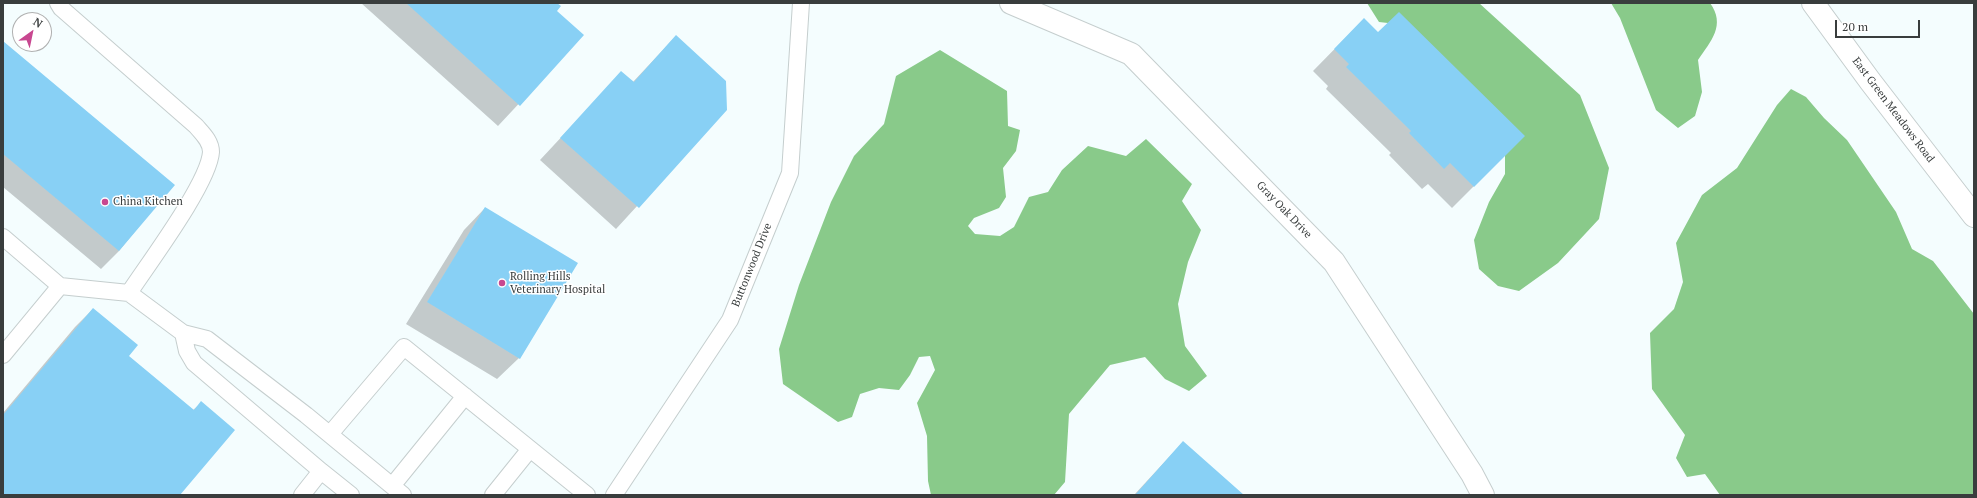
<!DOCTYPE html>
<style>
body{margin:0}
#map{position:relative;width:1977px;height:498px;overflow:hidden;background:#f4fdfe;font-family:"PT Serif",serif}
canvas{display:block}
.frame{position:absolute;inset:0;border:4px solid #393d3d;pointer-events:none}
.north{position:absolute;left:12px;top:12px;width:40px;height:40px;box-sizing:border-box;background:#fff;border:1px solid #b0b1b1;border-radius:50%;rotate:33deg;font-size:11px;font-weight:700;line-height:16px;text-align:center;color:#393d3d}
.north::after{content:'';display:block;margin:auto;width:14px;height:18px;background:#c84790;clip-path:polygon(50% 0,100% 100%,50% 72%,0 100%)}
.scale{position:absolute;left:1835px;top:20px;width:85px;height:18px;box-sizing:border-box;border:2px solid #393d3d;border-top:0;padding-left:5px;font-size:12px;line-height:14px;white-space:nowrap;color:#393d3d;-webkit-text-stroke:3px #fff;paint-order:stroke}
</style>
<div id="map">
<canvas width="1977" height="498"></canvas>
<div class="frame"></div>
<div class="north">N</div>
<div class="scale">20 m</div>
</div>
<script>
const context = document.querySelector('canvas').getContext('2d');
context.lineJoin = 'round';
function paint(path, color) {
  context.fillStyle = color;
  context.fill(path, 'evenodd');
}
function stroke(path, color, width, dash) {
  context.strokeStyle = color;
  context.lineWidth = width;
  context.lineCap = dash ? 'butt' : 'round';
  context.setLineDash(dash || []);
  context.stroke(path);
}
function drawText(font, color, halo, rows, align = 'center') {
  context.font = font + ' "PT Serif",serif';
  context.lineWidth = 3;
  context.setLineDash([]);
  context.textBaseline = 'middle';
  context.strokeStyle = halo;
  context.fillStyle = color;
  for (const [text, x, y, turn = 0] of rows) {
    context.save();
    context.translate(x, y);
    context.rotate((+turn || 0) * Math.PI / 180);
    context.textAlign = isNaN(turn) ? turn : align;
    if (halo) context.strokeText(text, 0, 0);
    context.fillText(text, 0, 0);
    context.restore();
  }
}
const forest = new Path2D(`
 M1367 3H1479L1580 95 1609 168 1599 219 1558 263 1519 291 1498 286 1479 269 1474 240 1489 202 1505 174V132L1406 25 1379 22Z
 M1611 3H1710C1726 25 1711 41 1698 60L1702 92 1695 116 1678 128 1656 110 1620 18Z
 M940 50 1007 91 1008 126 1020 130 1016 151 1003 168 1006 197 999 208 974 218 968 226 975 234 1000 236 1014 227 1029 197 1048 192 1062 170 1088 146 1126 156 1146 139 1192 184 1182 201 1201 230 1188 262 1178 304 1185 346 1207 376 1189 391 1165 379 1145 357 1110 365 1069 414 1065 482 1054 495H931L928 481 927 436 917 403 935 370 930 356 919 357 910 375 899 390 879 388 860 394 852 417 838 422 783 384 779 349 799 285 831 202 854 156 884 124 896 76Z
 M1791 89 1806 97 1824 118 1847 140 1896 212 1912 249 1933 261 1974 314V495H1720L1705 474 1687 477 1676 458 1685 435 1652 389 1650 333 1674 309 1683 282 1676 243 1702 195 1737 168 1777 105Z`);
const shadow = new Path2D(`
 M361 3H555L556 11 583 35 498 126Z
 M1364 19 1378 34 1524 136 1452 208 1428 184 1422 189 1389 155 1391 153 1326 89 1328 86 1313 71Z
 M676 36 726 109 616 229 540 160 621 73 632 83Z
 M3 43 173 185 119 251 101 269 3 187Z
 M485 208 519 358 497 379 406 324 464 230Z
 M93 309 128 356 193 410 201 403 179 495H3V413L75 327Z
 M1183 442 1242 495H1134Z`);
const building = new Path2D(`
 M406 3H557L561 6 557 11 584 35 520 106Z
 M1399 12 1525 136 1474 187 1450 163 1444 169 1409 133 1411 131 1346 67 1349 64 1334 49 1364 18 1378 32Z
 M676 35 726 81 727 110 639 208 560 138 621 71 634 82Z
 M3 41 175 185 119 251 3 154Z
 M485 207 578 263 520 359 427 302Z
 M93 308 138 345 129 356 194 410 201 401 235 430 180 495H3V415Z
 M1183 441 1244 495H1135Z`);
const service = new Path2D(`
 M58 3 61 8 196 126C202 133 211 141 211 152 209 183 148 264 129 293
 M3 237 60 286 129 293 183 333 207 339 306 415 403 495
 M183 333 187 351 194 363 321 471 351 495
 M3 355 60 286
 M330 434 404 347 587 495
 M392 486 465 396
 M302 495 321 471
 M493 495 530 449
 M614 495 730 320 790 173 801 3`);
const minor = new Path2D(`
 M1011 3 1131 54 1334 262 1472 474 1483 495`);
const tertiary = new Path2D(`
 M1813 3 1870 81 1974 216`);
const markers = [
 [105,202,4,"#c84790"],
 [502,283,4,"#c84790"]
];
const streetNames = [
 ["East Green Meadows Road",1893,110,53],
 ["Gray Oak Drive",1284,210,46],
 ["Buttonwood Drive",752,265,-68]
];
const poiNames = [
 ["China Kitchen",113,202],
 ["Rolling Hills",510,277],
 ["Veterinary Hospital",510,290]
];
paint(forest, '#89ca8a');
paint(shadow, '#0003');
paint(building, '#88d0f5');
stroke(service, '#c5cece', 18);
stroke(minor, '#c5cece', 24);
stroke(tertiary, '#c5cece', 24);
stroke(service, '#fff', 16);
stroke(minor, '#fff', 22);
stroke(tertiary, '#fff', 22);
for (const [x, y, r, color] of markers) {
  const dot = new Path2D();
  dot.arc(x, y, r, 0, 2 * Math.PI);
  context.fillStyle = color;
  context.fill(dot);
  stroke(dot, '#fff', 1.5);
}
drawText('11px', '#393d3d', '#fff', streetNames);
drawText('11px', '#393d3d', '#fff', poiNames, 'left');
</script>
